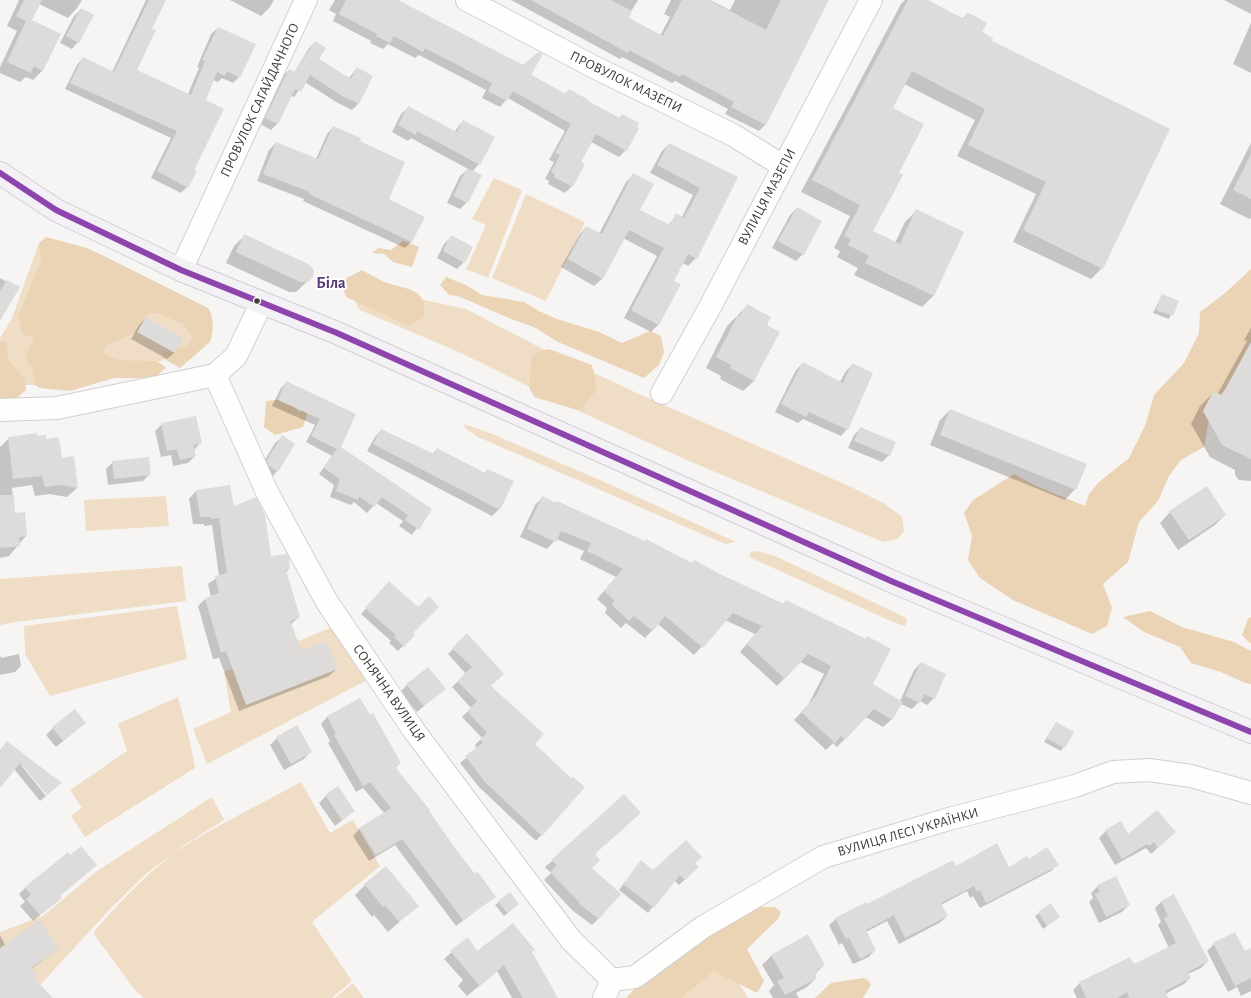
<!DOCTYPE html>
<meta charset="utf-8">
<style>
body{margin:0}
canvas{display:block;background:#f7f5f3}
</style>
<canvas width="1251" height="998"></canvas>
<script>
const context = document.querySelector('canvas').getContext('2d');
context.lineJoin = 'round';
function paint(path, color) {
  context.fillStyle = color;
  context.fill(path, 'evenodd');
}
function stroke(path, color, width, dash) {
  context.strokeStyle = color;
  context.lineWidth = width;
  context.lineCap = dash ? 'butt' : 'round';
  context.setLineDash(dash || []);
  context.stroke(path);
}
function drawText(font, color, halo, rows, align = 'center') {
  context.font = font + ' "Alegreya Sans",sans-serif';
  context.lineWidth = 4;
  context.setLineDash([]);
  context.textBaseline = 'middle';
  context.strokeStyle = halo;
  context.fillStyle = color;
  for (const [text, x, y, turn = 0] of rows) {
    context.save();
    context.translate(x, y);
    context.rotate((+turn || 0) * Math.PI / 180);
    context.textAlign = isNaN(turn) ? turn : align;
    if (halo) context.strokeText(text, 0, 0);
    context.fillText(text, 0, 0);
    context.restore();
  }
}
const green = new Path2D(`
 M494 178 522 190 488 278 466 269 486 225 472 219Z
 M526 194 585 222 546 301 492 278Z
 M39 243 111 272 207 320 200 338 148 368 51 385H0V338L12 318Z
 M355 293 419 299 466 309 539 347 641 395 849 486 885 504 902 517 904 531 898 539 883 542 689 461 574 409 461 353 360 310 355 302Z
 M464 424 490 433 600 480 736 542 725 544 478 437 465 428Z
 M166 496 169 526 86 531 84 500Z
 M758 551 775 556 894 612 906 618 907 623 904 626 893 622 749 557 751 552Z
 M182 566 186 601 16 622 0 625V579Z
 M177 606 187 659 50 696 25 654 24 626Z
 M332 627 367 680 207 764 193 729 231 712 224 672Z
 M178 697 191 746 195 768 85 837 71 816 82 808 70 790 127 751 118 724Z
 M301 782 330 833 353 820 380 866 312 922 352 981 332 998H144L134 989 93 933C120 901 151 868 186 845 223 822 263 803 301 782Z
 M212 797 224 820 186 844 147 873 110 909 28 998H0V932L43 916 97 871Z
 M724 959 748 998H675Z
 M353 983 364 998H335Z`);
const forest = new Path2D(`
 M46 237 87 248 104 256 208 308C214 316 214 332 210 342L180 368 162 358 163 353 187 346 193 337 183 324 156 313H150L146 317 137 332 105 346 104 352C120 370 154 352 166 368L154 378H114L70 391 40 388 35 385 32 368 25 358 34 337 23 335 18 318 41 260 39 243Z
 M403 241 419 247 412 267 393 262 384 254 372 253 378 248 391 250Z
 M1251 269V355L1222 393 1210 413 1204 447 1181 460 1169 476 1158 501 1139 522 1128 562 1103 584 1112 608 1107 626 1092 634 1013 600 980 578 968 560 972 536 964 513 973 500 1014 474 1034 485 1085 506 1089 494 1099 482 1129 458 1145 426 1154 395 1184 363 1199 333 1200 312 1225 293Z
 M362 270C369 274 376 278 384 282 405 290 428 286 424 317L409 326 346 297 341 281Z
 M446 277 466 285 482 295 524 302 539 311 557 319 599 332 622 343 650 331 661 336 664 352 659 365 644 378 558 342 534 327 511 319 458 296 449 295 440 285Z
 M0 341 7 343 8 360 25 379 26 390 16 399 0 400Z
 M549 349 592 365 597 389 581 409H574L534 397 529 387 532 357 537 352Z
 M284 399 300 412 310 404 303 427 275 435 264 427 266 401Z
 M1150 611 1182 627 1234 642 1251 651V684L1245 683 1221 672 1191 663 1180 647 1144 632 1123 617Z
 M1251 617V644L1242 635 1248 619Z
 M743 907H775L781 912 778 919 747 949 764 981 757 993 714 971 681 998H626L652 970Z
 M863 978 868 980 871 985 863 998H815L831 983Z`);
const shadow = new Path2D(`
 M19 0H82L77 8 68 18 39 4 31 20 43 70 33 80 26 77 20 82 0 73V67L17 31 7 26Z
 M146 0H165L151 29 135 70 188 94 199 68 197 67 211 34 218 28 239 77 233 83 222 78 218 82 213 80 204 100 192 170 187 187 181 193 151 178 171 138 65 89 77 65 83 58 112 72Z
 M230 0H274L270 7 261 16Z
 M335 0H397L565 94 569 90 587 102 619 118 622 115 626 150 619 157 591 142 580 163 572 186 565 193 548 184 549 181 545 179 554 162 549 160 565 131 508 98 500 107 482 98 486 90 419 55 415 58 388 44 383 49 370 43 371 41 333 21 336 14 329 10Z
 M511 0H638L627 18 660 36 670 17 664 14 671 0H710L730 10 735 0H828L766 124 759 131 725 114 728 109 675 81 672 83 622 57 620 59Z
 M905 0H926L962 19 967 14 981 32 990 41 1102 268 1091 279 1013 242 1036 194 957 156 975 120 904 84 892 108 898 173 872 231 895 243 905 222 916 211 934 295 922 307 854 275 858 268 837 257 840 251 834 248 850 216 801 192 901 4Z
 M1224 0H1251V14Z
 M81 9 78 42 72 49 60 43 74 16Z
 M1251 23V73L1233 64Z
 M315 42 318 60 349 78 357 68 372 76 358 104 352 110 336 102 305 82 294 97 291 96 278 123 271 130 260 124 283 76 289 70 294 73 309 48Z
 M408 108 454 132 463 121 479 164 472 172 480 176 467 202 460 209 447 203 460 176 468 169 411 138 408 141 392 132 401 114Z
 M333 127 358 142 388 200 412 241 405 248 303 201 304 199 257 181 269 150 276 143 316 159 327 134Z
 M1251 143V218L1249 219 1220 204Z
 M669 144 737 178 696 258 688 266 683 263 673 281 658 325 651 332 624 318 657 256 623 238 602 279 594 286 561 267 579 235 586 227 599 234 626 182 634 174 639 210 668 225 677 215 682 217 693 195 650 173 662 151Z
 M797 208 803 254 796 261 772 248 790 215Z
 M245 235 312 277 296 292H289L226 263 234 246Z
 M451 237 464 262 457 269 437 258 444 244Z
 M0 278 18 288 0 316Z
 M1162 295 1177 301 1169 319 1153 313Z
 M747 306 765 325 754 381 743 391 720 379 721 376 706 368 727 326Z
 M146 318 182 339 174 353 167 359 131 339 139 325Z
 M1251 328V481L1239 480 1235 475V470L1210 457 1191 424 1200 406 1213 393 1217 395 1247 341 1244 340Z
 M803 363 840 382 846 371 853 364 847 429 841 436 803 419 798 423 775 412 796 370Z
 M287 382 354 414 340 447 431 509 412 535 399 526 403 521 376 503 367 513 354 502 351 505 330 497 334 485 319 474 332 456 306 442 315 425 272 406 281 388Z
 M950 410 1075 489 1065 500 930 445 940 420Z
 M162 424 201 442 194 450 195 456 188 463 173 466 171 455 161 457 155 431Z
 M861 428 889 455 882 462 848 448 854 435Z
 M381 430 432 454 437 449 484 474 488 470 499 509 492 516 367 451 375 437Z
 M36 437 46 440 61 459 73 457 77 488 67 497 49 494 35 496 32 485 12 488 14 514 26 536 9 556 0 558V447L9 438Z
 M282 437 277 471 271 478 260 468 275 443Z
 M113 462 150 474 143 481 108 485 106 469Z
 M196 491 233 508 270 557 289 569 286 572 299 617 290 625 301 652 337 669 329 676 239 711 219 658 213 659 198 606 205 599 211 597 208 584 219 576 212 525 204 526V524H193L189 499Z
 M543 497 691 564 694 561 719 575 783 604 786 601 865 640 867 637 872 684 900 701 914 670 921 663 934 698 927 705 920 701 912 709 901 704 891 720 883 727 866 717 837 747 833 743 826 750 794 720 808 705 824 674 800 662 777 686 740 652 755 634 725 620 694 655 658 624 645 638 626 623 621 628 605 613 607 608 597 599 616 577 580 559 584 551 556 539 547 549 520 537 535 505Z
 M1170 512 1225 515 1215 525 1178 550 1160 523Z
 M384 588 414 635 398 651 389 643 391 641 361 614Z
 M467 635 490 686 534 744 571 780 583 787 536 841 479 787 460 763 477 749 475 745 482 738 462 717 471 708 452 687 466 674 448 654Z
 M0 654 1 658 19 654 21 666 15 672 0 675Z
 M407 685 444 689 417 712 400 692Z
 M360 699 400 763 395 768 457 853 494 897 456 926 395 845 369 861 353 836 359 829 384 813 363 788 356 792 328 743 330 741 321 724 327 717Z
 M85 723 56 747 46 735 53 728Z
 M1056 723 1073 732 1061 751 1044 742Z
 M277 738 310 752 304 759 284 770 270 745Z
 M7 743 54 789 48 794 23 765H21L46 796 40 801 14 769 0 786V750Z
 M326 796 354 811 335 826 319 803Z
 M1106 831 1128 836 1167 839 1151 854 1146 848 1115 865 1099 838Z
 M594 855 591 868 599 918 592 925 573 911 544 880 551 873 545 867 552 861Z
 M1028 860 1057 865 1051 871 980 908 973 896 970 898 967 891 941 905 947 916 941 922 899 944 887 921 866 932 875 950 869 957 853 964 842 943 839 945 829 925 836 919 956 867 1009 868Z
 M641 862 653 871 694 863 693 872 679 885 674 880 648 913 619 890Z
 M365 885 417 906 388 932 374 915 372 917 355 895Z
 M1098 886 1129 905 1122 912 1099 923 1089 902 1093 898 1091 893Z
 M25 888 60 896 61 898 33 921 20 906 25 902 19 894Z
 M510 893 515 907 504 916 495 905Z
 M1173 896 1208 961 1201 968 1188 974 1190 978 1184 984 1165 994 1168 998H1077L1073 990 1080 983 1133 966 1169 948 1158 925 1161 922 1155 908 1161 902Z
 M1051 905 1059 917 1043 929 1035 916Z
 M0 935 5 945 58 948 31 969 33 978 52 998H0Z
 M807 936 824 965 814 975 816 978 807 987 796 993 799 998H773L769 991 774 985 762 965 771 956Z
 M467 939 477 953H531L556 998H512L497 971 467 996 458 986 463 980 444 959Z
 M1214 944 1245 952 1251 949V991L1241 996 1237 987 1228 992 1207 951Z`);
const building = new Path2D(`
 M24 0H42L32 20 61 34 43 71 34 66 31 73 7 62 26 21 16 16Z
 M149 0H166L152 29 156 30 137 70 191 95 205 61 202 60 218 27 256 44 240 78 227 71 225 76 217 72 206 100 224 109 194 170 197 171 188 188 157 171 177 131 70 83 83 57 114 72Z
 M346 0H398L523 65 538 52 543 54 531 75 566 94 569 89 589 100 588 101 620 118 622 114 639 123 637 127 639 128 627 151 596 134 581 162 585 164 573 187 554 177 555 174 551 172 560 155 555 153 571 124 513 91 507 101 488 91 492 83 425 48 423 52 394 36 390 43 376 36 377 34 339 14Z
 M531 0H611L632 11 629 18 663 36 682 0H709L766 30 781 0H829L766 125 731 107 734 102 682 74 680 77 629 50 628 53Z
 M908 0H928L964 19 967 12 987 23 982 32 993 38 992 41 1170 129 1103 269 1023 230 1046 182 968 145 985 109 912 71 893 108 924 124 899 173 903 175 873 231 900 244 916 209 964 232 934 296 865 263 869 256 848 245 851 239 844 236 860 205 812 180Z
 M81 8 94 15 79 43 66 36Z
 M315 41 326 48 319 59 351 79 357 67 373 76 359 104 342 96 310 75 301 92 295 89 278 124 265 118 289 69 295 72Z
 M408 106 457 132 463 120 495 137 480 165 417 131 416 135 398 125Z
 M333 126 361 138 360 141 405 162 389 199 425 217 412 242 309 194 310 192 263 174 276 142 318 159Z
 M669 143 738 177 697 259 688 254 674 281 681 284 659 325 631 310 664 248 629 230 603 279 568 259 586 226 602 234 633 173 654 184 640 210 670 225 676 213 684 218 700 188 657 165Z
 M1251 154V199L1233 190Z
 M467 168 482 175 468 203 453 196Z
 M797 207 822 221 804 255 778 241Z
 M244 234 308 264 314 270 313 277 308 282H300L236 252Z
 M451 235 473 247 465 263 443 251Z
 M7 280 20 287 0 321V291Z
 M1162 294 1179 301 1173 316 1156 310Z
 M747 304 771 317 767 325 780 332 754 381 730 368 731 365 716 357 738 315 740 316Z
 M146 317 183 338 175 353 137 332Z
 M1251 342V459L1222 445 1203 411 1213 392 1222 395Z
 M803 362 843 383 852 363 873 373 848 430 809 412 806 417 781 404Z
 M286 381 356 414 341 447 432 509 419 530 405 520 408 515 382 497 374 507 359 496 358 500 336 491 340 479 324 468 337 449 311 436 320 419 278 400Z
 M950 409 1087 464 1076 490 940 435Z
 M196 416 202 443 193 445 196 456 180 460 177 449 167 451 161 423Z
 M860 427 896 442 890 456 854 441Z
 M381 429 434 454 437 448 485 473 487 469 514 481 500 510 373 444Z
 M37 433V436L46 435V439L59 437 62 458 74 456 78 488 60 485 45 487 42 476 13 479 8 437Z
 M282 435 295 444 278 472 269 466 267 460Z
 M149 457 151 475 114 479 112 461Z
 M230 485 234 506 256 497 265 515 271 556 287 554 289 558 290 569 286 570 300 617 290 621 302 651 326 641 338 669 246 705 226 651 221 653 205 598 219 593 215 576 227 573 219 518 211 519V517H200L196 490Z
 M1207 486 1226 515 1189 540 1169 511Z
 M0 495H14L15 513 25 512 27 536 19 537 20 546 0 548Z
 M542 496 556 503 557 501 645 541 646 539 692 563 694 560 720 574 784 604 786 600 866 639 867 636 891 649 873 684 903 702 892 720 874 709 845 740 841 736 835 743 801 712 816 696 831 666 808 654 785 679 747 644 762 626 733 613 703 648 665 616 653 631 634 616 629 621 612 605 614 600 604 591 623 569 587 551 591 543 561 531 556 542 527 529Z
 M389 581 418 607 429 596 439 607 413 633 415 635 404 647 394 637 396 635 365 608Z
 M467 633 504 674 491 686 544 734 535 744 571 778 573 777 585 787 542 836 484 781 465 756 483 743 480 739 487 733 467 711 477 701 457 681 472 667 452 648Z
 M921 662 946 674 935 699 924 694 920 703 905 696Z
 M428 667 446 689 424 706 406 684Z
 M360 698 370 715 373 713 401 763 395 767 430 810 429 811 458 852 475 874 478 872 496 897 463 920 402 839 376 855 359 828 391 808 370 782 363 786 334 735 336 734 327 716Z
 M75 709 86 723 63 741 52 727Z
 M1056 722 1074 732 1065 748 1046 738Z
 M297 725 312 752 291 764 276 737Z
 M7 741 25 755 62 783 47 795 20 763 0 788V750Z
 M338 786 355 811 342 820 325 795Z
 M624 794 641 813 595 854 600 860 592 868 621 894 599 919 579 904 580 903 550 872 557 865 551 860Z
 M1157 810 1176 832 1158 848 1154 842 1149 846 1147 844 1122 859 1105 830 1121 821 1128 834Z
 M686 840 702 857 695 863 699 867 685 880 680 875 654 908 623 884 641 860 653 870Z
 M997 843 1009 867 1027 856 1029 859 1047 847 1059 865 986 903 980 890 977 892 974 886 941 903 948 916 905 938 894 915 866 930 876 950 860 959 849 938 846 939 835 918 866 902 867 904 953 860 956 866Z
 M81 846 97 865 60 896 62 898 40 915 26 899 31 895 25 887 68 852 70 855Z
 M386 866 419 906 399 922 385 905 383 907 364 884Z
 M1116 876 1130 905 1106 917 1095 894 1100 892 1097 885Z
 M510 892 519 904 507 913 498 901Z
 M1174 894 1209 961 1188 972 1191 978 1165 991 1168 998H1129L1127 992 1117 998H1086L1079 982 1130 957 1134 964 1176 943 1164 918 1168 916 1161 901Z
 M1051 903 1060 917 1047 926 1038 912Z
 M39 920 59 948 31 968 37 976 34 978 53 998H0V948Z
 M513 923 535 950 532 952 558 998H523L504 965 480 986 450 951 468 937 477 951Z
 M1235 932 1245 951 1251 948V978L1235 986 1213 943Z
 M808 934 825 965 817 970 818 973 815 974 817 978 785 995 777 981 784 978 771 955Z`);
const street = new Path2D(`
 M467 0 594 67 733 135 783 166
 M181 270 306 0
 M215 375 267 492 327 602 415 732 571 940 612 980
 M662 393 710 307 871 0
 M0 410 57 408 215 375 236 356 261 304
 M604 998 612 980 635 977 703 927 823 857 949 819 1075 786 1113 772 1149 770 1191 776 1251 793`);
const primary = new Path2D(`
 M0 173 56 210 181 270 337 333 891 581 1251 732`);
const bus1 = new Path2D(`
 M0 173 56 210 181 270 337 333 891 581 1251 732`);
const markers = [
 [257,301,3.5,"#3d3c3b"]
];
const streetNames = [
 ["ПРОВУЛОК МАЗЕПИ",626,82,26],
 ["ПРОВУЛОК САГАЙДАЧНОГО",260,100,-65],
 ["ВУЛИЦЯ МАЗЕПИ",767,197,-62],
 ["СОНЯЧНА ВУЛИЦЯ",389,693,55],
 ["ВУЛИЦЯ ЛЕСІ УКРАЇНКИ",908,832,-16]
];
const quarterNames = [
 ["Біла",331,283]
];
paint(green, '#efddc6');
paint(forest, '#ebd3b5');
paint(shadow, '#0003');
paint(building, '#dddcda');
stroke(street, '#d2d0cf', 24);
stroke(primary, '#d1d0d0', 24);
stroke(street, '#fefefd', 22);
stroke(primary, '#f3f0f6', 22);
stroke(bus1, '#8e44ad', 6);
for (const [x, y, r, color] of markers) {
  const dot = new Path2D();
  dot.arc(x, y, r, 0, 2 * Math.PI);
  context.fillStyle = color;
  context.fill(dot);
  stroke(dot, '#fff', 1.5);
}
drawText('14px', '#3d3c3b', '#fff', streetNames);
drawText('bold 16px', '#553a75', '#fff', quarterNames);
</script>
